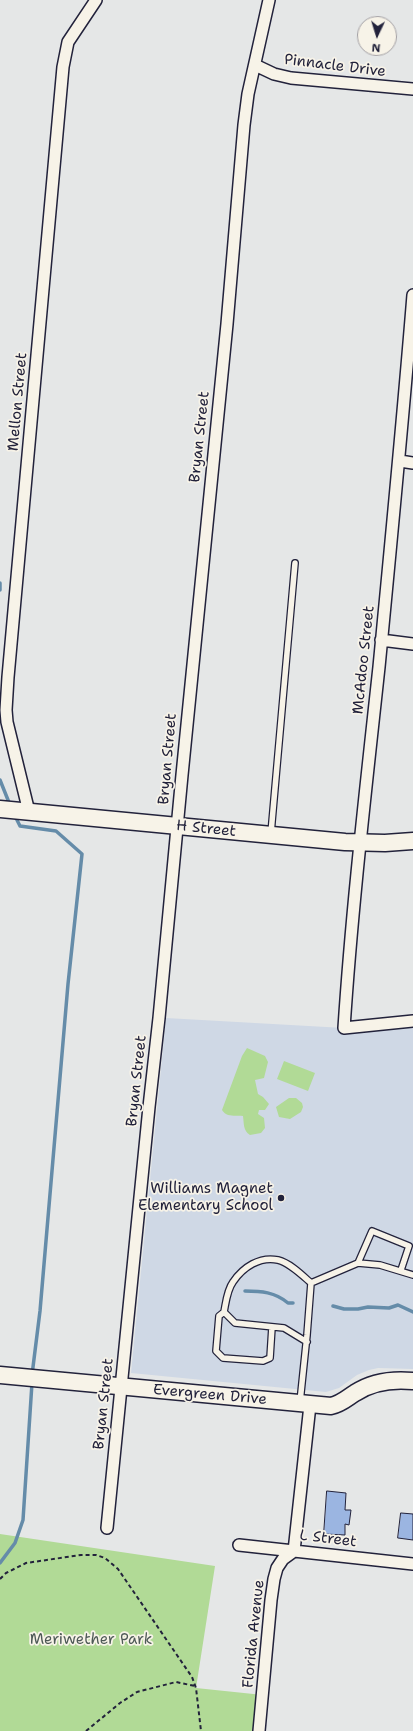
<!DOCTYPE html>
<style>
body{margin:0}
#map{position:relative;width:413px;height:1731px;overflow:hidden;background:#e5e7e7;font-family:"Shantell Sans",sans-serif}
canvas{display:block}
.north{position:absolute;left:357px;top:16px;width:40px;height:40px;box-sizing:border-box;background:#f7f3e8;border:1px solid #a29fa3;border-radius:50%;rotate:184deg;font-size:11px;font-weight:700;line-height:16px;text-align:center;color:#22223b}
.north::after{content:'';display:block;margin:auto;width:14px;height:18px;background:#22223b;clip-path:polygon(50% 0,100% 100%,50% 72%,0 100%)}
</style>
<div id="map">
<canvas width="413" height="1731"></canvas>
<div class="north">N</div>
</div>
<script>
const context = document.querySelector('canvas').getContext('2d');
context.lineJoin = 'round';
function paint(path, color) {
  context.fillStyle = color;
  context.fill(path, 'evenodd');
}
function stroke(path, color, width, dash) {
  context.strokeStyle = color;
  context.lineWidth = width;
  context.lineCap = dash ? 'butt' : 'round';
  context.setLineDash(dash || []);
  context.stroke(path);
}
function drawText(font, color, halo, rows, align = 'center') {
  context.font = font + ' "Shantell Sans",sans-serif';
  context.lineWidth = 3.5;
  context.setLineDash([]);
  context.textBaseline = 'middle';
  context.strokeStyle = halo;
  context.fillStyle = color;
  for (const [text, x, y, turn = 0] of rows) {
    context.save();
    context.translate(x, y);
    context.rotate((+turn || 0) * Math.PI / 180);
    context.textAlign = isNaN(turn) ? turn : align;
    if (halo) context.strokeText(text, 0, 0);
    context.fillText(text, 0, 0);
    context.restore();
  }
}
const built = new Path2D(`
 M166 1018 344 1028 413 1022V1369L378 1368 369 1370 357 1375 339 1388 326 1392 131 1373Z`);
const green = new Path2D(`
 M247 1048 265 1056 268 1062 264 1078 255 1080 258 1094 263 1097 269 1104 265 1110H259L258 1114 264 1118 265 1128 261 1133 250 1135C243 1131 244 1123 243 1116 236 1115 227 1118 222 1110L242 1056Z
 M284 1061 315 1073 308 1091 277 1079Z
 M289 1098H296L302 1103 303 1107 301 1112 290 1119 279 1117 276 1107Z
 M0 1534 215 1566 196 1688 263 1695 259 1731H0Z`);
const stream = new Path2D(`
 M0 583V590
 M0 780 10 805
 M15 816 20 826 56 831 82 854 68 984 40 1311 32 1375
 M245 1291C261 1291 275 1292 288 1303H293
 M333 1306 344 1309H358L368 1307 389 1308 398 1305 413 1312
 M0 1563 15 1543 23 1520 32 1383`);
const building = new Path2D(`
 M327 1491 346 1493 345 1510H351L349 1525 345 1524V1535L324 1534Z
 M401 1513 413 1514V1540L398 1538Z`);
const path = new Path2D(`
 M0 1579 6 1573 26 1563 81 1555H96L105 1558 118 1569 192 1677 196 1688 201 1731
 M86 1731 120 1703 137 1692 176 1682 195 1686`);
const lane = new Path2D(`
 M271 833 295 563
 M358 1263 372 1231 409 1246 401 1270
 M311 1283 358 1263 380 1265 413 1275
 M224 1312 219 1316 216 1351 223 1358 263 1361 270 1358 272 1327
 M307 1342 284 1328 235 1323 224 1312C226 1302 227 1290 233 1282 243 1267 260 1256 278 1260 290 1263 302 1275 311 1283
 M300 1402 307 1335 311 1283`);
const street = new Path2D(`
 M255 65 274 74 291 78 413 89
 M413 295C403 419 391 543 379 667 366 787 352 907 344 1028L413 1021
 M400 461 413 463
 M381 640 413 644
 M29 812 7 722 6 710 8 677 63 67 68 42 96 0
 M107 1528 149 1107 159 1018 182 775 227 324 244 125 248 94 269 0
 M239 1545 413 1564
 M259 1731 271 1600 274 1579 277 1568 283 1559 294 1551 310 1405`);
const secondary = new Path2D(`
 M0 809 345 842 385 843 413 841
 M0 1375 331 1406C341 1404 347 1398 355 1393 373 1381 392 1379 413 1381`);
const markers = [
 [281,1198,4,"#22223b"]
];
const streetNames = [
 ["Pinnacle Drive",335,66,7],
 ["Mellon Street",18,402,-85],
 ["Bryan Street",200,437,-84],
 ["McAdoo Street",364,660,-84],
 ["Bryan Street",168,759,-85],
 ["H Street",206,829,6],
 ["Bryan Street",137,1081,-84],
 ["Evergreen Drive",210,1395,5],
 ["Bryan Street",104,1404,-84],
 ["L Street",328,1539,7],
 ["Florida Avenue",254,1634,-84]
];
const poiNames = [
 ["Williams Magnet",273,1189],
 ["Elementary School",273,1206]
];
const parkNames = [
 ["Meriwether Park",91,1640]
];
paint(built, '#cfd8e5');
paint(green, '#b1da96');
stroke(stream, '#658ca9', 3.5);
paint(building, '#9bb5e1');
stroke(building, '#22223b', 1);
stroke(lane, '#22223b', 8);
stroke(street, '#22223b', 14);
stroke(secondary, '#22223b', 19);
stroke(path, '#22223b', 2, [4, 3]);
stroke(lane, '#f7f3e8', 5.5);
stroke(street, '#f7f3e8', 11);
stroke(secondary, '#f7f3e8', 16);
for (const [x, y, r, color] of markers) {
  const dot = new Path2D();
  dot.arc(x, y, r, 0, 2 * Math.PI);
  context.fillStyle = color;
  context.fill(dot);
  stroke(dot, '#f7f3e8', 1.5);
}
drawText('15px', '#22223b', '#f7f3e8', streetNames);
drawText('15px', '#22223b', '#f7f3e8', poiNames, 'right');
drawText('15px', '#4d5956', '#f7f3e8', parkNames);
</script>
